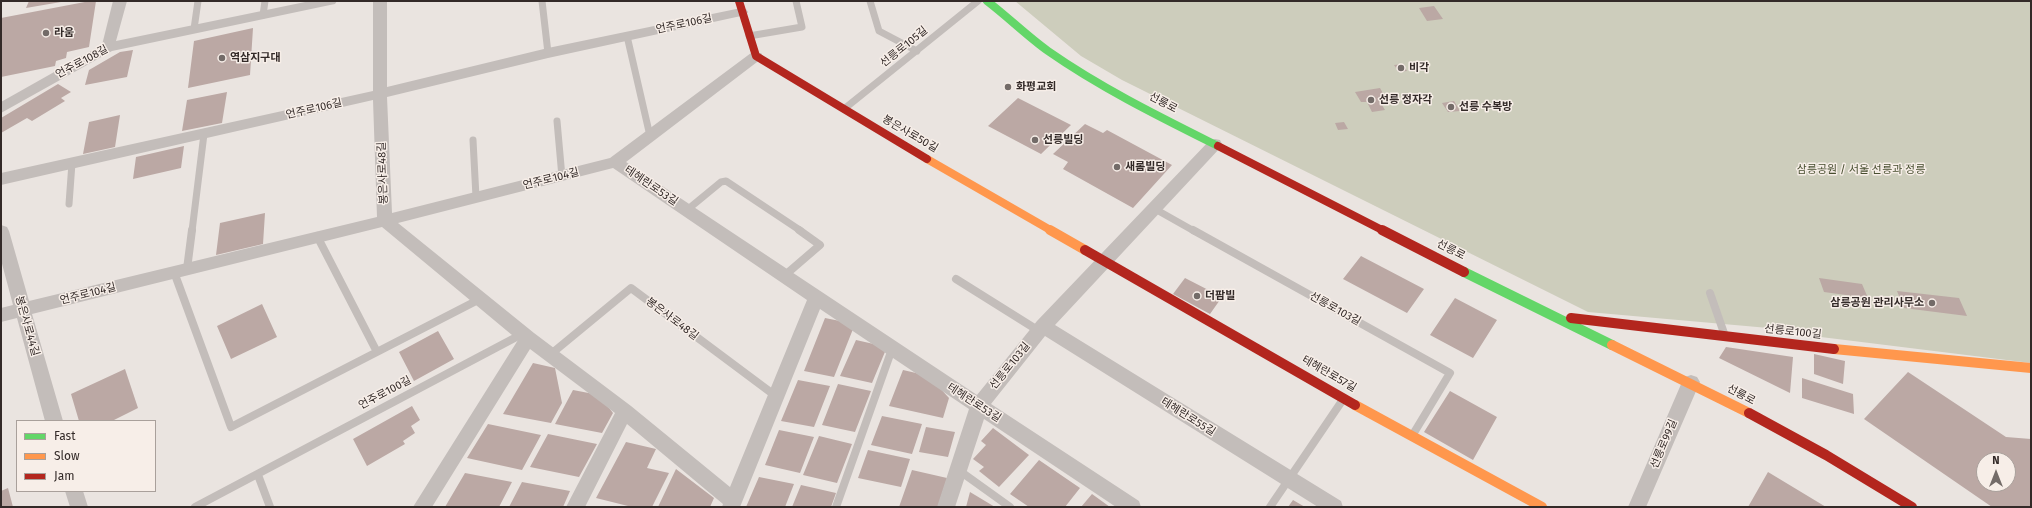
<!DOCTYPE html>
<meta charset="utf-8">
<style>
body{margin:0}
#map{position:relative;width:2032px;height:508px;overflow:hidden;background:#eae4e0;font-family:"Fira Sans",sans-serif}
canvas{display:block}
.frame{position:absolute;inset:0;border:2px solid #332a28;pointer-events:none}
.legend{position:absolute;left:16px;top:420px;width:140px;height:72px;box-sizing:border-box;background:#f7eee8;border:1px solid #a9a09b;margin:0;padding:5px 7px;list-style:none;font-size:12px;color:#332a28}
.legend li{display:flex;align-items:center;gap:8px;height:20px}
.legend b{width:20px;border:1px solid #a9a09b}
.north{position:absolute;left:1976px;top:452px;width:40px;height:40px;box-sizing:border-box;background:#f7eee8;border:1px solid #a9a09b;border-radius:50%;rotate:0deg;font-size:11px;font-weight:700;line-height:16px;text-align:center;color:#332a28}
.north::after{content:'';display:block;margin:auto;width:14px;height:18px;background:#736b68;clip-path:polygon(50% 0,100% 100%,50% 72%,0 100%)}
</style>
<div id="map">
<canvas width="2032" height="508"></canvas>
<div class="frame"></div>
<ul class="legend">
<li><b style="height:5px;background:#63d668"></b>Fast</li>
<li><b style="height:5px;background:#ff974d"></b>Slow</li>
<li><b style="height:5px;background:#b3261e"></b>Jam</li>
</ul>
<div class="north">N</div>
</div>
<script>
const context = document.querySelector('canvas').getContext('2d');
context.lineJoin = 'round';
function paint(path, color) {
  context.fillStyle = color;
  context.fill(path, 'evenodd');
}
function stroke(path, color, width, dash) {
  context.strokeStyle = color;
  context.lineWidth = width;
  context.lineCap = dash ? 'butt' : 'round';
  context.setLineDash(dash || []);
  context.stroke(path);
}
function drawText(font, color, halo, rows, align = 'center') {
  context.font = font + ' "Fira Sans","Noto Sans KR",sans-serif';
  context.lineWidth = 3;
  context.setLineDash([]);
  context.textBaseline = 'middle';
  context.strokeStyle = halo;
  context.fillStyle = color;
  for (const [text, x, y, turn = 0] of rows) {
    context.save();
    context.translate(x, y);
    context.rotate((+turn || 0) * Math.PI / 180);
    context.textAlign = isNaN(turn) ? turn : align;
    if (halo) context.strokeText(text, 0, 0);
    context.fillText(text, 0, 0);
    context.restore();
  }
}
const green = new Path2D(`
 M1015 1H2031V363L1821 337 1791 330 1588 312 1122 80 1081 56Z`);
const building = new Path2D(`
 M29 1H61V2L26 8Z
 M90 1H96L89 47 67 52 66 58 56 61 55 66 1 77V18Z
 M1434 6 1443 19 1427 21 1419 8Z
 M253 28 250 75 188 88 194 41Z
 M133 50 127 77 85 85 89 70 120 52Z
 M1403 64 1407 71 1399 72 1394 65Z
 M58 84 71 92 61 98 65 101 32 121 27 118 1 133V118Z
 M1380 88 1386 99 1379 100 1385 110 1372 112 1367 102H1361L1355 92Z
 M227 92 222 123 182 131 187 100Z
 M1018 98 1071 125 1041 154 988 126Z
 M1454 101 1460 111 1448 112 1442 103Z
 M120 115 115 147 83 154 89 122Z
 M1344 122 1348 129 1338 130 1335 123Z
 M1085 124 1103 133 1107 130 1172 165 1133 208 1063 169 1068 162 1053 154Z
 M184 146 181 168 133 179 136 157Z
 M265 213 263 244 216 255 220 223Z
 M1361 256 1424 289 1407 313 1343 279Z
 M1185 278 1222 297 1210 314 1173 294Z
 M1819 278 1862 284 1868 298 1824 292Z
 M1897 291 1959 298 1967 316 1904 308Z
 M1455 298 1497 320 1473 358 1430 335Z
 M262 304 277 337 231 359 217 326Z
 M825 318 855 324 834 377 804 371Z
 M438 331 454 359 414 381 399 352Z
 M856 340 887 347 872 383 840 376Z
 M1726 347 1793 357 1790 393 1719 358Z
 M1814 354 1845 361 1843 384 1814 374Z
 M533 363 555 368 562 403 551 423 503 414Z
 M125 369 138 408 112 421H79L71 394Z
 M903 370 929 376 949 398 943 418 889 406Z
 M1908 372 2006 437 2031 439V507H1992L1864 419ZM1984 460H2008V484H1984Z
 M1802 378 1853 394 1854 414 1802 398Z
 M798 380 830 386 814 427 781 421Z
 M838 384 871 391 855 432 822 425Z
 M573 390 599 395 613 413 602 433 555 424Z
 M1450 391 1497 417 1473 460 1424 432Z
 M412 406 420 420 411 426 415 433 403 441 405 444 367 466 353 439Z
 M882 416 922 424 912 454 871 445Z
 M488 424 541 435 522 470 467 458Z
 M926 427 955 432 948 457 919 452Z
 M993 428 1029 455 999 487 979 471 984 467 973 459 986 445 981 441Z
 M779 430 814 437 800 473 765 465Z
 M548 434 597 444 579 477 530 467Z
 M819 436 852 444 837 483 803 475Z
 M626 442 656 449 647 468 669 473 652 507H632L596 498Z
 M868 450 910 459 901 487 858 478Z
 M1039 460 1080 488 1065 507H1029L1010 494Z
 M676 469 714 498 710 507H658Z
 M912 470 947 478 938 507H899Z
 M1768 472 1826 507H1748Z
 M465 473 512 482 499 507H445Z
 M759 477 794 484 785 507H746Z
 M522 482 570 491 563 507H509Z
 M801 485 836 493 831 507H792Z
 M8 488 13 507H1V491Z
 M970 492 995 507H966Z
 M1092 494 1110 507H1081Z
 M1293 500 1305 507H1288Z`);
const laneFar1 = new Path2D(`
 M542 1 548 53
 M870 1 879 31 917 51
 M263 15 265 1
 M194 29 198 1
 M627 36 650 136
 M749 36 802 27 796 1
 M844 109 978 1
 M557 121 562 177
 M473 140 476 197
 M69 204 72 163
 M1155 209 1194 231
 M687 210 721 182 726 181 801 231
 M192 231 204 134`);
const lane = new Path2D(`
 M1193 230 1450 373 1412 436
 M317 236 377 352
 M187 269 192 230
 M174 272 231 427 480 299
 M784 276 820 245 799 230
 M956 279 1039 331
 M1710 293 1725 336
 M551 354 631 288 777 397
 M957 469 1010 507
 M258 475 270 507
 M195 507 524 333
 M836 507 892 349
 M1270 507 1344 398`);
const street = new Path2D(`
 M113 1H127L116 41 310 1H337L335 4 330 5 112 51 1 113V102L102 45Z
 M373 1H387V87L548 48 741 8 746 9 748 12 746 15 741 16 548 58 387 97 392 213 610 158 751 53H761L763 56 761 59 626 162 977 395 1037 321 1210 140 1215 139 1220 140 1222 144 1220 148 1055 325 1341 501 1343 507H1318L1045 336 991 404 1139 501 1141 507H1116L984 419 955 507H937L969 409 820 309 740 507H722L723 504 627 424 585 507H566L615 413 530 349 432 507H413L518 340 382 227 32 314 63 421H45L17 318 1 322V308L13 305 1 260V225L7 227 9 231 29 301 377 217 373 100 1 185V173L373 91ZM613 168 807 300 730 487 631 406 534 333 398 223Z
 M1691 375 1697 377 1700 382 1646 507H1628L1682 382 1685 377Z
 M65 491H83L88 507H70Z`);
const fastFar1 = new Path2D(`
 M987 1C1008 17 1027 36 1048 51 1101 88 1160 117 1218 146`);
const fast = new Path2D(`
 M1464 272 1612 345`);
const slowFar1 = new Path2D(`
 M927 159 1052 231`);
const slow = new Path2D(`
 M1050 230 1085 250
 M1612 345 1749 413
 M1834 349 2031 368
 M1355 405 1542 507`);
const jamFar1 = new Path2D(`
 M739 1 756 56 927 159
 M1218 146 1384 231`);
const jam = new Path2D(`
 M1382 230 1464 272
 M1085 250 1355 405
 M1571 318 1834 349
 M1749 413 1826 455 1912 507`);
const markers = [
 [46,33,4,"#736b68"],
 [222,58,4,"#736b68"],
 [1401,68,4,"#736b68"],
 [1008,87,4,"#736b68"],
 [1371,100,4,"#736b68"],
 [1451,107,4,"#736b68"],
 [1035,140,4,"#736b68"],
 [1117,167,4,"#736b68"],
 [1197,296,4,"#736b68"],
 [1932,303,4,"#736b68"]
];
const streetNames = [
 ["언주로106길",684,24,-12],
 ["선릉로105길",904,47,-39],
 ["언주로108길",82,62,-28],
 ["선릉로",1163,103,28],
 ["언주로106길",314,109,-13],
 ["봉은사로50길",910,134,30],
 ["봉은사로48길",383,173,-92],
 ["언주로104길",551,179,-14],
 ["테헤란로53길",651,186,34],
 ["선릉로",1451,250,27],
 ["언주로104길",88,294,-14],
 ["선릉로103길",1335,309,29],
 ["봉은사로48길",672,319,37],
 ["봉은사로44길",27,326,74],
 ["선릉로100길",1793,332,6],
 ["선릉로103길",1010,366,-51],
 ["테헤란로57길",1329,374,30],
 ["언주로100길",385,393,-28],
 ["선릉로",1741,395,28],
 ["테헤란로53길",974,403,33],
 ["테헤란로55길",1188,417,32],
 ["선릉로99길",1664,444,-67]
];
const poiNames = [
 ["라움",54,33],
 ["역삼지구대",230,58],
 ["비각",1409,68],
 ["화평교회",1016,87],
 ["선릉 정자각",1379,100],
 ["선릉 수복방",1459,107],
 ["선릉빌딩",1043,140],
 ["새롬빌딩",1125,167],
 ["더팜빌",1205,296],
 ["삼릉공원 관리사무소",1924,303,"right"]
];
const parkNames = [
 ["삼릉공원 / 서울 선릉과 정릉",1861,170]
];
paint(green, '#cdcdbc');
paint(building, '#bba8a4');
stroke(laneFar1, '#c3bdba', 7);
stroke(lane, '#c3bdba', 8);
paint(street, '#c3bdba');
stroke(fastFar1, '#63d668', 8);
stroke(fast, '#63d668', 10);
stroke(slowFar1, '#ff974d', 8);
stroke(slow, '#ff974d', 10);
stroke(jamFar1, '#b3261e', 8);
stroke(jam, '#b3261e', 10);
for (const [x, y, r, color] of markers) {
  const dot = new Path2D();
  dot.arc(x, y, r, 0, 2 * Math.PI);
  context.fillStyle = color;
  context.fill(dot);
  stroke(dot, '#f7eee8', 1.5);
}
drawText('11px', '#332a28', '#f7eee8', streetNames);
drawText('bold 11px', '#332a28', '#f7eee8', poiNames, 'left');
drawText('11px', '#474e2f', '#f7eee8', parkNames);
</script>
